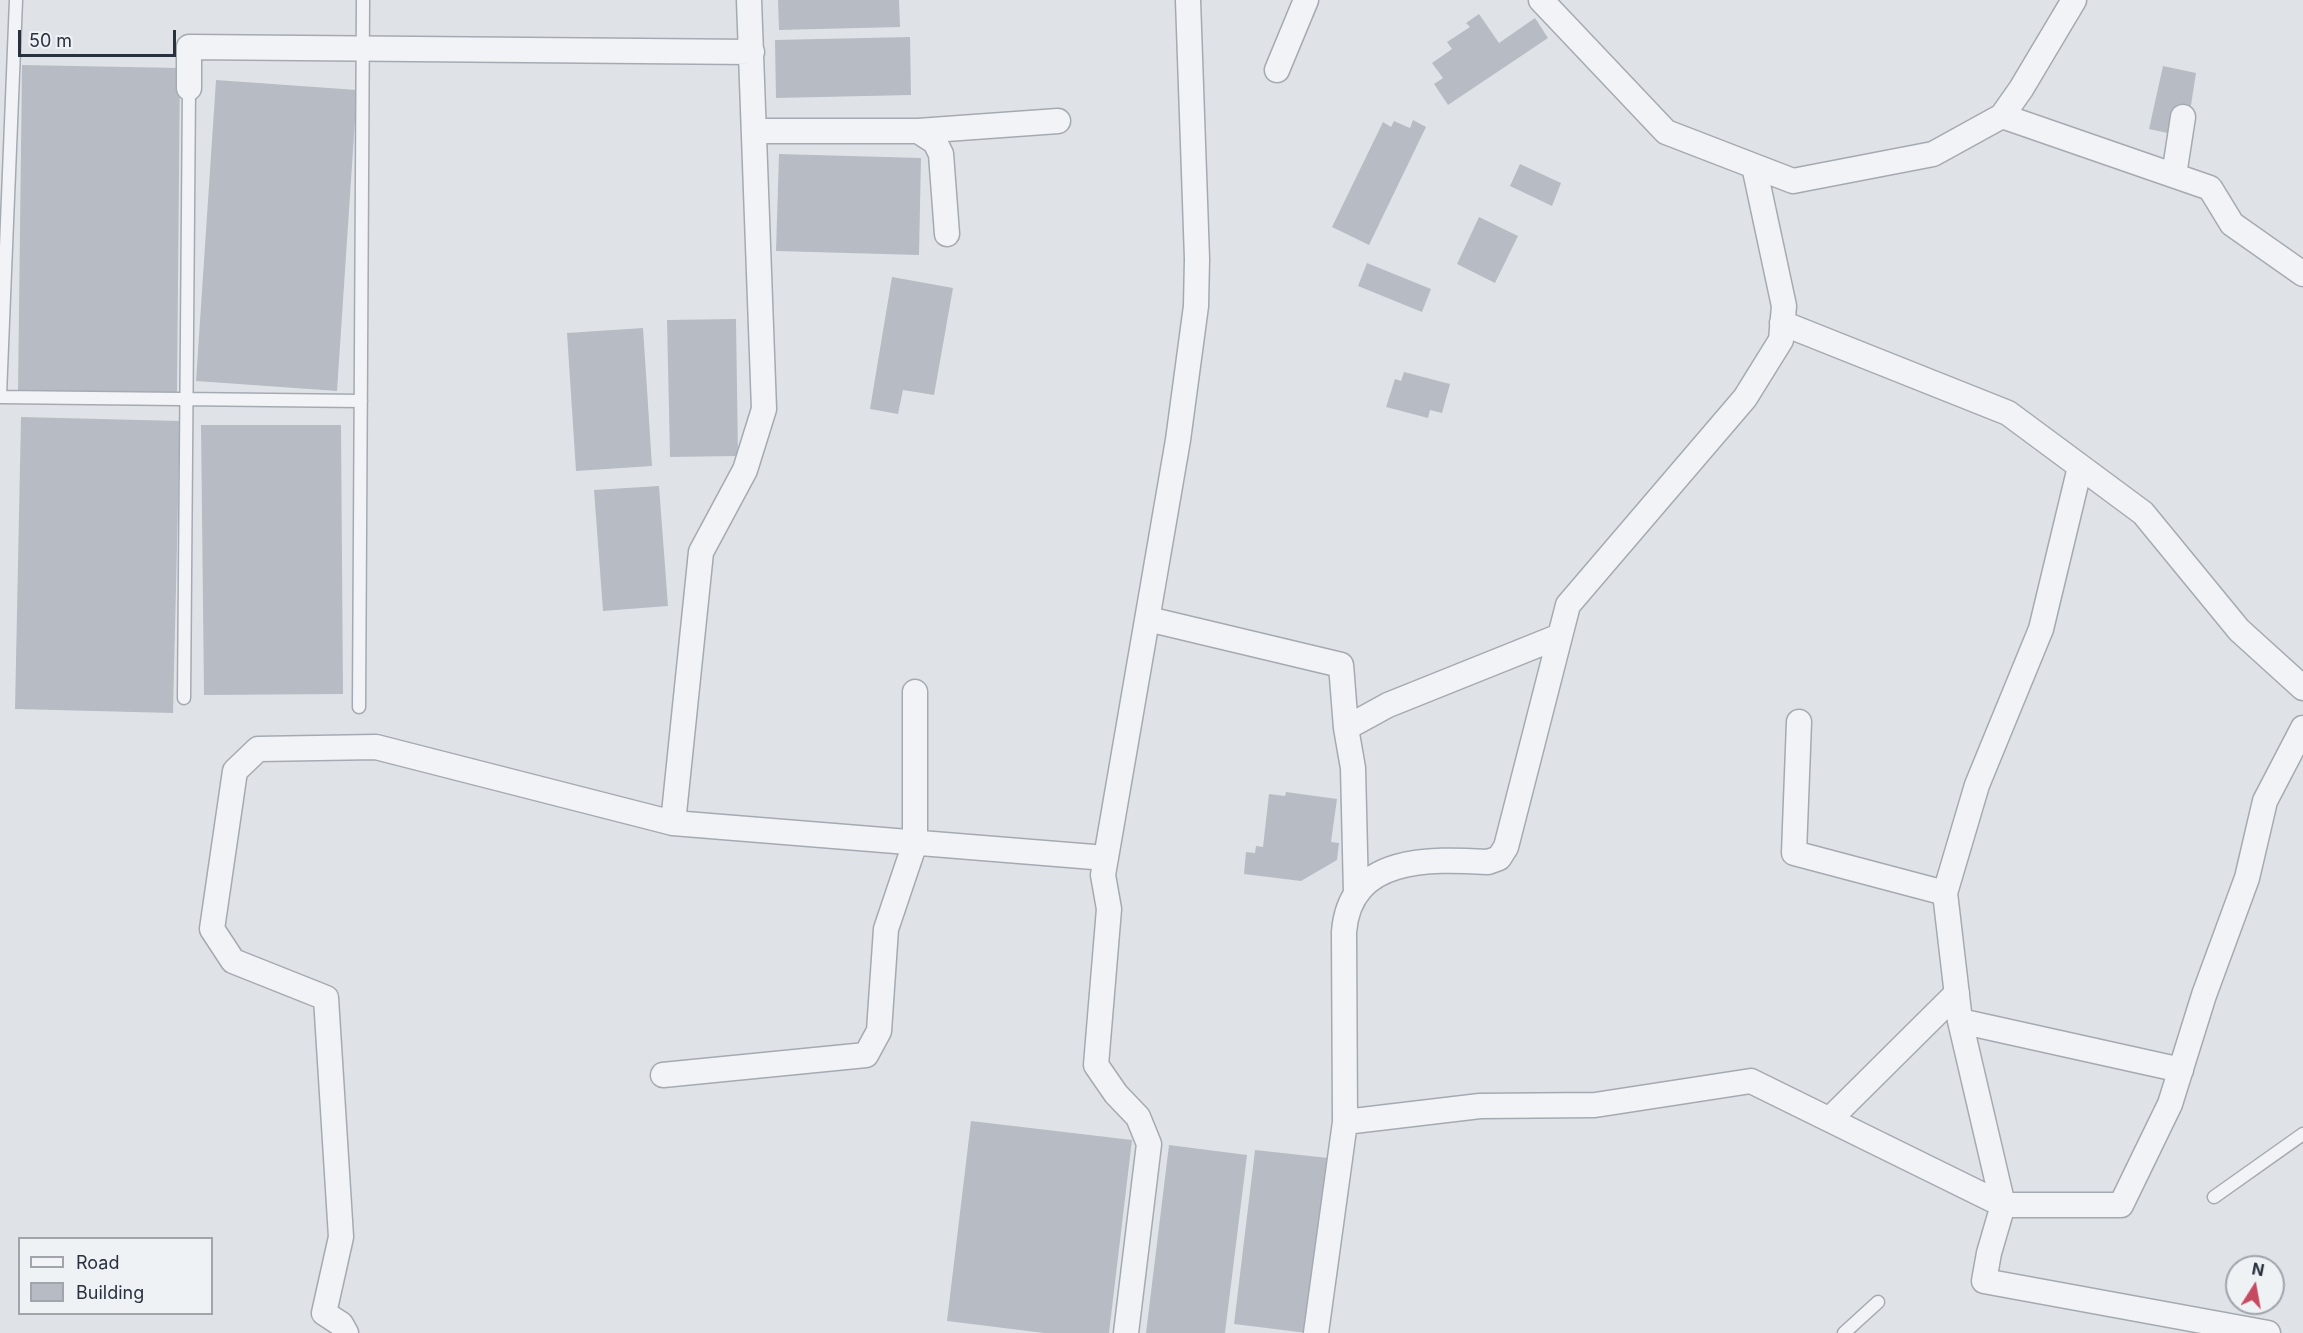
<!DOCTYPE html>
<style>
body{margin:0}
#map{position:relative;width:2303px;height:1333px;overflow:hidden;background:#dfe3e8;font-family:Inter,sans-serif}
canvas{display:block}
.legend{position:absolute;left:18px;top:1237px;width:195px;height:78px;box-sizing:border-box;background:#eff2f5;border:2px solid #a0a5ac;margin:0;padding:8px 10px;list-style:none;font-size:18px;color:#29313e}
.legend li{display:flex;align-items:center;gap:12px;height:30px}
.legend b{width:30px;border:2px solid #a0a5ac}
.north{position:absolute;left:2225px;top:1255px;width:60px;height:60px;box-sizing:border-box;background:#eff2f5;border:2px solid #a0a5ac;border-radius:50%;rotate:11deg;font-size:16px;font-weight:700;line-height:24px;text-align:center;color:#29313e}
.north::after{content:'';display:block;margin:auto;width:21px;height:27px;background:#c64b61;clip-path:polygon(50% 0,100% 100%,50% 72%,0 100%)}
.scale{position:absolute;left:18px;top:30px;width:158px;height:27px;box-sizing:border-box;border:3px solid #29313e;border-top:0;padding-left:8px;font-size:18px;line-height:21px;white-space:nowrap;color:#29313e;-webkit-text-stroke:4px #eff2f5;paint-order:stroke}
</style>
<div id="map">
<canvas width="2303" height="1333"></canvas>
<ul class="legend">
<li><b style="height:8px;background:#f2f3f6"></b>Road</li>
<li><b style="height:16px;background:#b7bcc4"></b>Building</li>
</ul>
<div class="north">N</div>
<div class="scale">50 m</div>
</div>
<script>
const context = document.querySelector('canvas').getContext('2d');
context.lineJoin = 'round';
function paint(path, color) {
  context.fillStyle = color;
  context.fill(path, 'evenodd');
}
function stroke(path, color, width, dash) {
  context.strokeStyle = color;
  context.lineWidth = width;
  context.lineCap = dash ? 'butt' : 'round';
  context.setLineDash(dash || []);
  context.stroke(path);
}
const building = new Path2D(`
 M778 0H899L900 27 779 30Z
 M1479 14 1499 43 1535 18 1548 38 1448 105 1434 84 1443 78 1432 63 1452 49 1447 42 1470 27 1466 23Z
 M910 37 911 95 776 98 775 40Z
 M22 65 180 68 177 395 18 393Z
 M2163 66 2196 73 2186 137 2149 129Z
 M216 80 357 90 337 391 196 381Z
 M1413 120 1426 127 1369 245 1332 227 1383 122 1391 127 1394 121 1410 128Z
 M779 154 921 158 919 255 776 251Z
 M1520 164 1561 183 1552 206 1510 186Z
 M1479 217 1518 236 1495 283 1457 264Z
 M1367 263 1431 289 1422 312 1358 286Z
 M892 277 953 288 934 395 903 390 898 414 870 409Z
 M736 319 738 456 670 457 667 320Z
 M643 328 652 466 576 471 567 333Z
 M1404 372 1450 384 1442 413 1430 410 1428 418 1386 407 1395 379 1401 381Z
 M21 417 180 421 173 713 15 709Z
 M201 425H341L343 694 204 695Z
 M659 486 668 606 603 611 594 490Z
 M1286 792 1337 799 1331 842 1339 843 1337 860 1301 881 1244 874 1246 852 1255 853 1256 846 1263 847 1269 794 1285 796Z
 M971 1121 1132 1140 1109 1333H1044L947 1321Z
 M1169 1145 1247 1155 1225 1333H1146Z
 M1255 1150 1328 1158 1307 1333 1234 1324Z`);
const service = new Path2D(`
 M0 395 16 0
 M0 397 361 401
 M184 698 189 88
 M359 707 363 0
 M2214 1197 2303 1134
 M1844 1333 1878 1302`);
const minor = new Path2D(`
 M749 0 764 409 745 470 701 552 673 823 1106 858
 M1541 0 1666 132 1793 181 1933 154 2002 116 2021 89 2074 0
 M1277 70 1306 0
 M189 88V47L752 52
 M2002 116 2210 188 2232 224 2303 274
 M755 131H918L1058 121
 M918 131 935 142 941 154 947 234
 M2174 175 2183 117
 M1782 323 2008 413 2143 513 2239 630 2303 688
 M1148 619 1341 665 1346 728
 M1799 722 1794 853 1945 893
 M1356 893 1353 768 1346 728 1388 705 1560 636
 M1960 1021 2181 1070
 M663 1075 866 1055 879 1031 886 929 915 843V692
 M1830 1119 1957 993
 M1345 1122 1344 932C1350 855 1430 859 1488 862L1499 858 1506 847 1568 605 1745 398 1781 340 1784 306 1754 166
 M2003 1205 1960 1021 1945 893 1977 785 2041 629 2080 467
 M346 1333 341 1324 324 1313 341 1237 326 998 233 961 212 929 235 771 258 749 376 747 673 823
 M1126 1333 1149 1144 1138 1117 1116 1094 1096 1065 1109 909 1103 875 1178 440 1196 306 1197 259 1188 0
 M1316 1333 1345 1122 1480 1106 1595 1105 1751 1081 2003 1205
 M2268 1333 1984 1281 1989 1253 2003 1205H2121L2170 1104 2204 995 2247 878 2265 801 2303 728`);
paint(building, '#b7bcc4');
stroke(service, '#a5aab2', 15);
stroke(minor, '#a5aab2', 27);
stroke(service, '#f2f3f6', 12);
stroke(minor, '#f2f3f6', 24);
</script>
